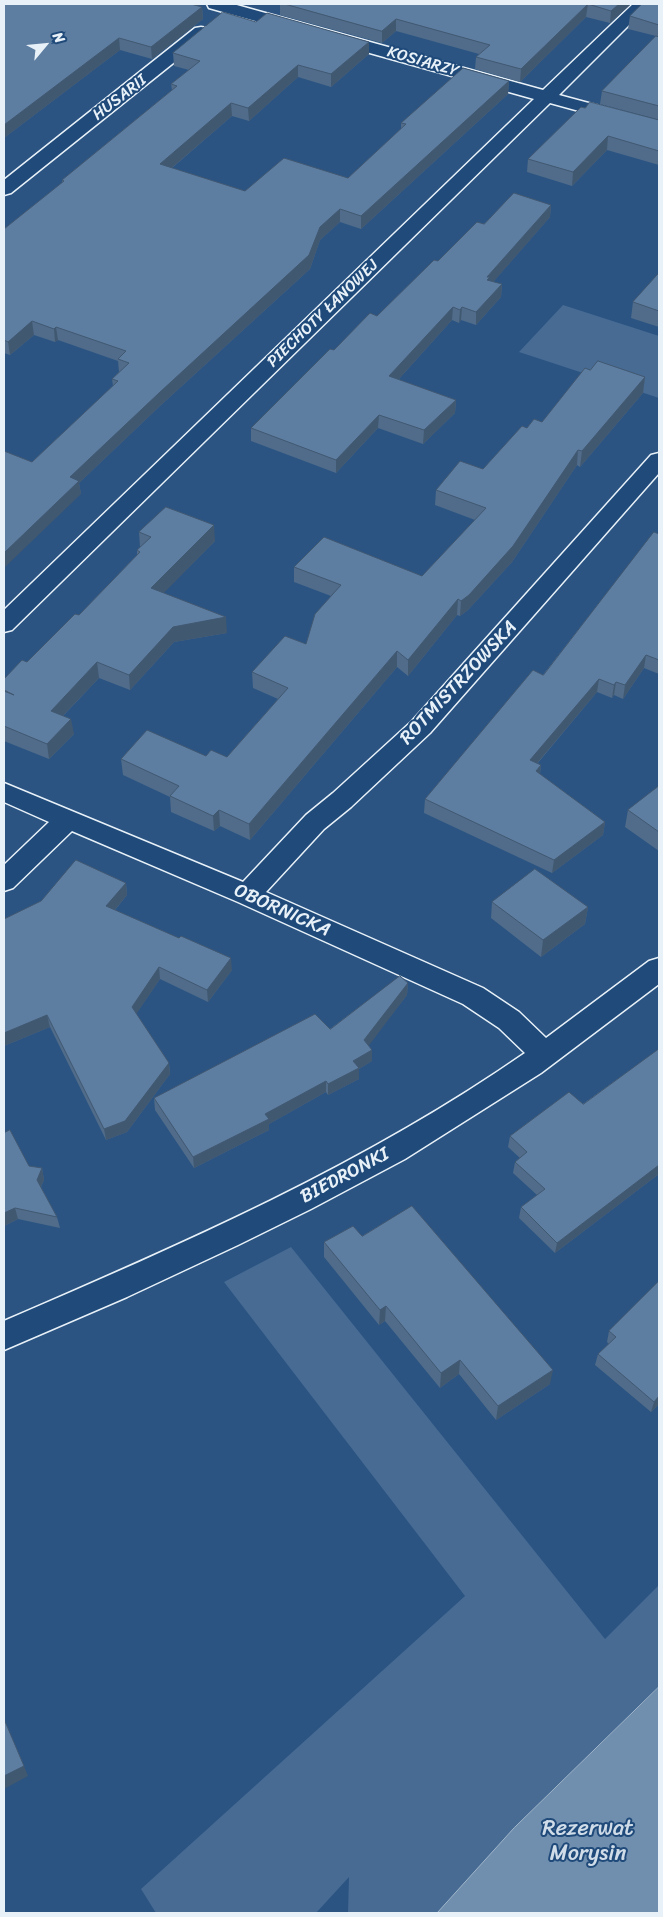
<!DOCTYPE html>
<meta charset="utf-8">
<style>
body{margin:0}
#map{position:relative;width:663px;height:1917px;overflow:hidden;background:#2b5482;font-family:Sriracha,sans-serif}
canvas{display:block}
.frame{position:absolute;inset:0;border:5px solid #e8f1f8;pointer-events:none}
.north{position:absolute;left:20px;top:20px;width:50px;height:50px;-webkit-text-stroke:4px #1f4a7a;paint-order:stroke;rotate:62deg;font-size:14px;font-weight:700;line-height:20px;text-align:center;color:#e8f1f8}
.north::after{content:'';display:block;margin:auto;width:18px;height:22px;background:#e8f1f8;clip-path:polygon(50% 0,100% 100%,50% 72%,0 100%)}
</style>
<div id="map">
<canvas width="663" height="1917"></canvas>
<div class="frame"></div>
<div class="north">N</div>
</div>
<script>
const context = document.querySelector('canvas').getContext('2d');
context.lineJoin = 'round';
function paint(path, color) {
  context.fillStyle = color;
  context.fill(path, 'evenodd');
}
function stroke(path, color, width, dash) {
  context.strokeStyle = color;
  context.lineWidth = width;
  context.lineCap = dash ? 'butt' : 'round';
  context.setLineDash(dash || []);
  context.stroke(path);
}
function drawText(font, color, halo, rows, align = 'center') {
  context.font = font + ' Sriracha,sans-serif';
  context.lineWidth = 4;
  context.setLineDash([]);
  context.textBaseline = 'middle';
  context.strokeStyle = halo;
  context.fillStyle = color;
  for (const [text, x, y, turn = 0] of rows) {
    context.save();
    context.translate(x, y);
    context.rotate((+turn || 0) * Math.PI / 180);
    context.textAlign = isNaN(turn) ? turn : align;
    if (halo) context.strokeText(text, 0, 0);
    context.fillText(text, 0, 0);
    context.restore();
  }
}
const green = new Path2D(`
 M563 305 659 336V398L519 352Z
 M291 1247 605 1639 659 1585V1913H348L349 1877 316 1913H156L141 1889 465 1596 224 1282Z`);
const water = new Path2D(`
 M659 1687V1913H437L514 1828Z`);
const minor = new Path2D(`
 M207 4H233L543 90 633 4H650L559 95 659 122V133L550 103 12 630 4 632V610L534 99 209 8Z
 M201 27 207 28 210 32 207 36 11 193 4 195V180L195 28Z
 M659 453V473L430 733 351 807 324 829 266 892 483 988 519 1012 546 1038 649 961 659 958V984L541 1073 405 1159 311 1209 238 1245 127 1297 4 1350V1321C183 1244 364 1165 525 1053L499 1028 463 1004 238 902 72 831 13 888 4 891V865L49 822 4 802V783L243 882 306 815 333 793 412 721 651 455Z`);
const wall = new Path2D(`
 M4 4 202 7 203 19 152 59 120 50 4 138Z
 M280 4H631L610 23 586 17 520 82 475 69 476 57 479 54 396 31 382 43 280 15Z
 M659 4V165L607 150 572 186 527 172 528 159 656 119 600 104 602 91 656 36 628 29 630 16Z
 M256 22 369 42V54L331 87 298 77 249 121 232 116 172 168 245 191 348 178 401 129V123L509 81 508 94 361 229 340 222 320 240 310 269 160 406 79 483 81 494 32 462 113 386 112 379 119 372 118 361 58 340 55 342 34 335 10 355 4 353V229L62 183V180L172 90 171 84 189 70 174 66 173 53Z
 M551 205 550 217 493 282 502 284 501 297 476 325 461 320 459 323 452 320 398 380 456 400 455 413 423 444 378 428 336 473 251 441V428L334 350 377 316 438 261 484 224Z
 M659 273V327L631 318 633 302Z
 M590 370 645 377 643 393 580 467 577 465 512 562 468 610 460 616 457 615 408 676 397 667 250 840 220 826 214 831 171 812 170 797 123 775 121 759 206 756 227 757 278 699 253 688 252 672 306 644 331 596 294 582V567L422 576 475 520 435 505 436 490 483 469 527 428 542 422Z
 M139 532 215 541 163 593 227 633 174 642 130 690 99 678 63 716 74 734 49 759 4 741V679L27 662 79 615 137 555V550L140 547Z
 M659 534V674L644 668 623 699 614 695 612 698 597 692 537 764 541 765 540 774 605 822 603 835 552 873 424 813 425 799 543 675Z
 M659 786V851L625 827 628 810Z
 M126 883 127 895 115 910 232 970 208 1002 160 979 136 1014 169 1063 170 1074 127 1132 106 1140 50 1027 4 1046V919Z
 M492 902 588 907 585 924 541 957 491 918Z
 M408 983 407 995 368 1045 372 1061 359 1069V1079L328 1095 326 1092 269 1124V1130L194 1168 155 1110 154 1098 330 1029Z
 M659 1049V1174L555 1253 519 1218 521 1207 537 1195 513 1173 515 1162 520 1158 508 1147 510 1136 583 1104Z
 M4 1133 29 1166 42 1168 44 1180 41 1187 57 1217 60 1228 18 1219 4 1226Z
 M362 1236 550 1384 496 1420 459 1374 440 1388 385 1321 379 1325 324 1257V1242Z
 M659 1281V1404L651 1412 595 1365 598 1354 609 1344 607 1342 609 1331Z`);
const shadedWall = new Path2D(`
 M588 4 586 17 520 82 521 69Z
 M619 4H631L610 23 611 11Z
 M202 7 203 19 152 59 151 47Z
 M396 19V31L382 43V31Z
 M119 38 120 50 4 138V125Z
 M369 42V54L331 87V74Z
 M298 65V77L249 121 248 108Z
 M509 81 508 94 361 229V216Z
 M231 103 232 116 161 177 160 164Z
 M608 136 607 150 572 186 573 172Z
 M551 205 550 217 489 287 487 277Z
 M340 209V222L320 240 310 269 160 406 79 483 81 494 4 568V553L70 477 320 227Z
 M502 284 501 297 476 325V312Z
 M453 307 452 320 389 390V376Z
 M462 307 461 320 459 323 460 310Z
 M32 321 34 335 10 355 8 342Z
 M56 327 58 340 55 342 54 329Z
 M645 377 643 393 580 467 582 451Z
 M456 400 455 413 423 444 424 430Z
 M379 415 378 428 336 473V460Z
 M578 450 577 465 512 562 468 610 460 616 461 601Z
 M214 525 215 541 153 604 151 588Z
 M458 599 457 615 408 676V660Z
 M226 617 227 633 174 642 130 690 129 675 173 627Z
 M397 651V667L250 840 249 824Z
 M646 655 644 668 623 699 625 685Z
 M97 662 99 678 53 726 51 711Z
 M599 679 597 692 528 774 530 760Z
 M616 682 614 695 612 698 614 685Z
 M71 719 74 734 49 759 47 744Z
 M541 765 539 779 536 771Z
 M219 810 220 826 214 831 213 816Z
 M605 822 603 835 552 873 554 860Z
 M126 883 127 895 108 918 106 906Z
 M588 907 585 924 541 957 543 940Z
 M231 958 232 970 208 1002 207 990Z
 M159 967 160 979 133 1019 132 1007Z
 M408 983 407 995 364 1052V1040Z
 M47 1015 50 1027 4 1046V1033Z
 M372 1050V1061L359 1069V1079L328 1095V1084L353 1061Z
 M169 1063 170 1074 127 1132 106 1140 104 1129Z
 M326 1081V1092L269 1124V1130L194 1168 193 1157 265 1114Z
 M659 1165V1174L555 1253 557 1243Z
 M42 1168 44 1180 39 1191 37 1180Z
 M15 1208 18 1219 4 1226V1213Z
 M386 1306 385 1321 379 1325 380 1310Z
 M460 1360 459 1374 440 1388 441 1373Z
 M553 1370 550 1384 496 1420 498 1406Z
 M659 1396V1404L651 1412 654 1402Z
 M24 1766 28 1776 4 1789V1776Z`);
const building = new Path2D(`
 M4 4H191L202 7 151 47 119 38 4 125Z
 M285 4H619L611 11 588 4 521 69 476 57 490 45 396 19 382 31Z
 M642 4H659V25L630 16Z
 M223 12 256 22 267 13 369 42 331 74 298 65 248 108 231 103 160 164 245 191 284 158 348 178 406 124 401 123 463 68 509 81 361 216 340 209 320 227 309 255 159 393 70 477 79 481 4 553V451L32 462 118 381 112 379 129 363 118 359 126 351 56 327 54 329 32 321 8 342 4 340V229L64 181 62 180 177 86 171 84 200 61 173 53Z
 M656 36 659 37V106L602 91Z
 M590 102 659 120V151L608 136 573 172 528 159 581 107 585 108Z
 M514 193 551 205 487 277H490L487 280 502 284 476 312 462 307 460 310 453 307 389 376 456 400 424 430 379 415 336 460 251 428 330 349 334 350 370 313 377 316 434 260 438 261 477 222 484 224Z
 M659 273V311L633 302Z
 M598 361 645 377 582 451 578 450 513 546 469 595 461 601 458 599 408 660 397 651 249 824 219 810 213 816 170 796 179 786 121 759 147 730 206 756 211 750 227 757 288 688 252 672 285 636 306 644 315 614 341 585 294 567 324 537 422 576 486 508 436 490 460 461 483 469 522 426 527 428 534 419 542 422 585 368 590 370Z
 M166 507 214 525 151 588 226 617 173 627 129 675 97 662 51 711 71 719 47 744 4 726V691L14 695 4 690V679L22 660 27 662 75 614 79 615 140 552 137 550 151 537 139 532Z
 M654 532 659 534V660L646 655 625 685 616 682 614 685 599 679 530 760 541 765 536 771 605 822 554 860 425 799 533 670 543 675Z
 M659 786V832L628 810Z
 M76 860 126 883 106 906 179 938 181 936 231 958 207 990 159 967 132 1007 169 1063 125 1121 104 1129 47 1015 4 1033V919L41 901Z
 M535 869 588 907 543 940 492 902Z
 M400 976 408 983 364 1040 372 1050 353 1061 359 1068 328 1084 326 1081 265 1114 269 1119 193 1157 154 1098 315 1014 330 1029Z
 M659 1049V1165L557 1243 521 1207 545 1189 515 1162 527 1152 510 1136 569 1092 583 1104Z
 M10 1130 29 1166 42 1168 37 1180 57 1217 15 1208 4 1213V1133Z
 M412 1206 553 1370 498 1406 460 1360 441 1373 386 1306 380 1310 324 1242 353 1226 362 1236Z
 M659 1281V1396L654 1402 598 1354 616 1337 609 1331Z
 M4 1719 24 1766 4 1776Z`);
const farStreetnames = [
 ["KOSIARZY",423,62,16],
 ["HUSARII",120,98,-38],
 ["PIECHOTY ŁANOWEJ",323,314,-44]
];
const streetNames = [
 ["ROTMISTRZOWSKA",459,683,-47],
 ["OBORNICKA",282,911,24],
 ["BIEDRONKI",345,1176,-28]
];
const nearParknames = [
 ["Rezerwat",588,1829],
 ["Morysin",588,1854]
];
paint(green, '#476b93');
paint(water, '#708ead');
stroke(water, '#a0b6cb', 1);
stroke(minor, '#e8f1f8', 3);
paint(minor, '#1f4a7a');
paint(wall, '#506c8a');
paint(shadedWall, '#415871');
paint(building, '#5d7da1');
stroke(building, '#415871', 1);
drawText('16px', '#e8f1f8', '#1f4a7a', farStreetnames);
drawText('19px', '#e8f1f8', '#1f4a7a', streetNames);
drawText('22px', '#d0dde9', '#1f4a7a', nearParknames);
</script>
